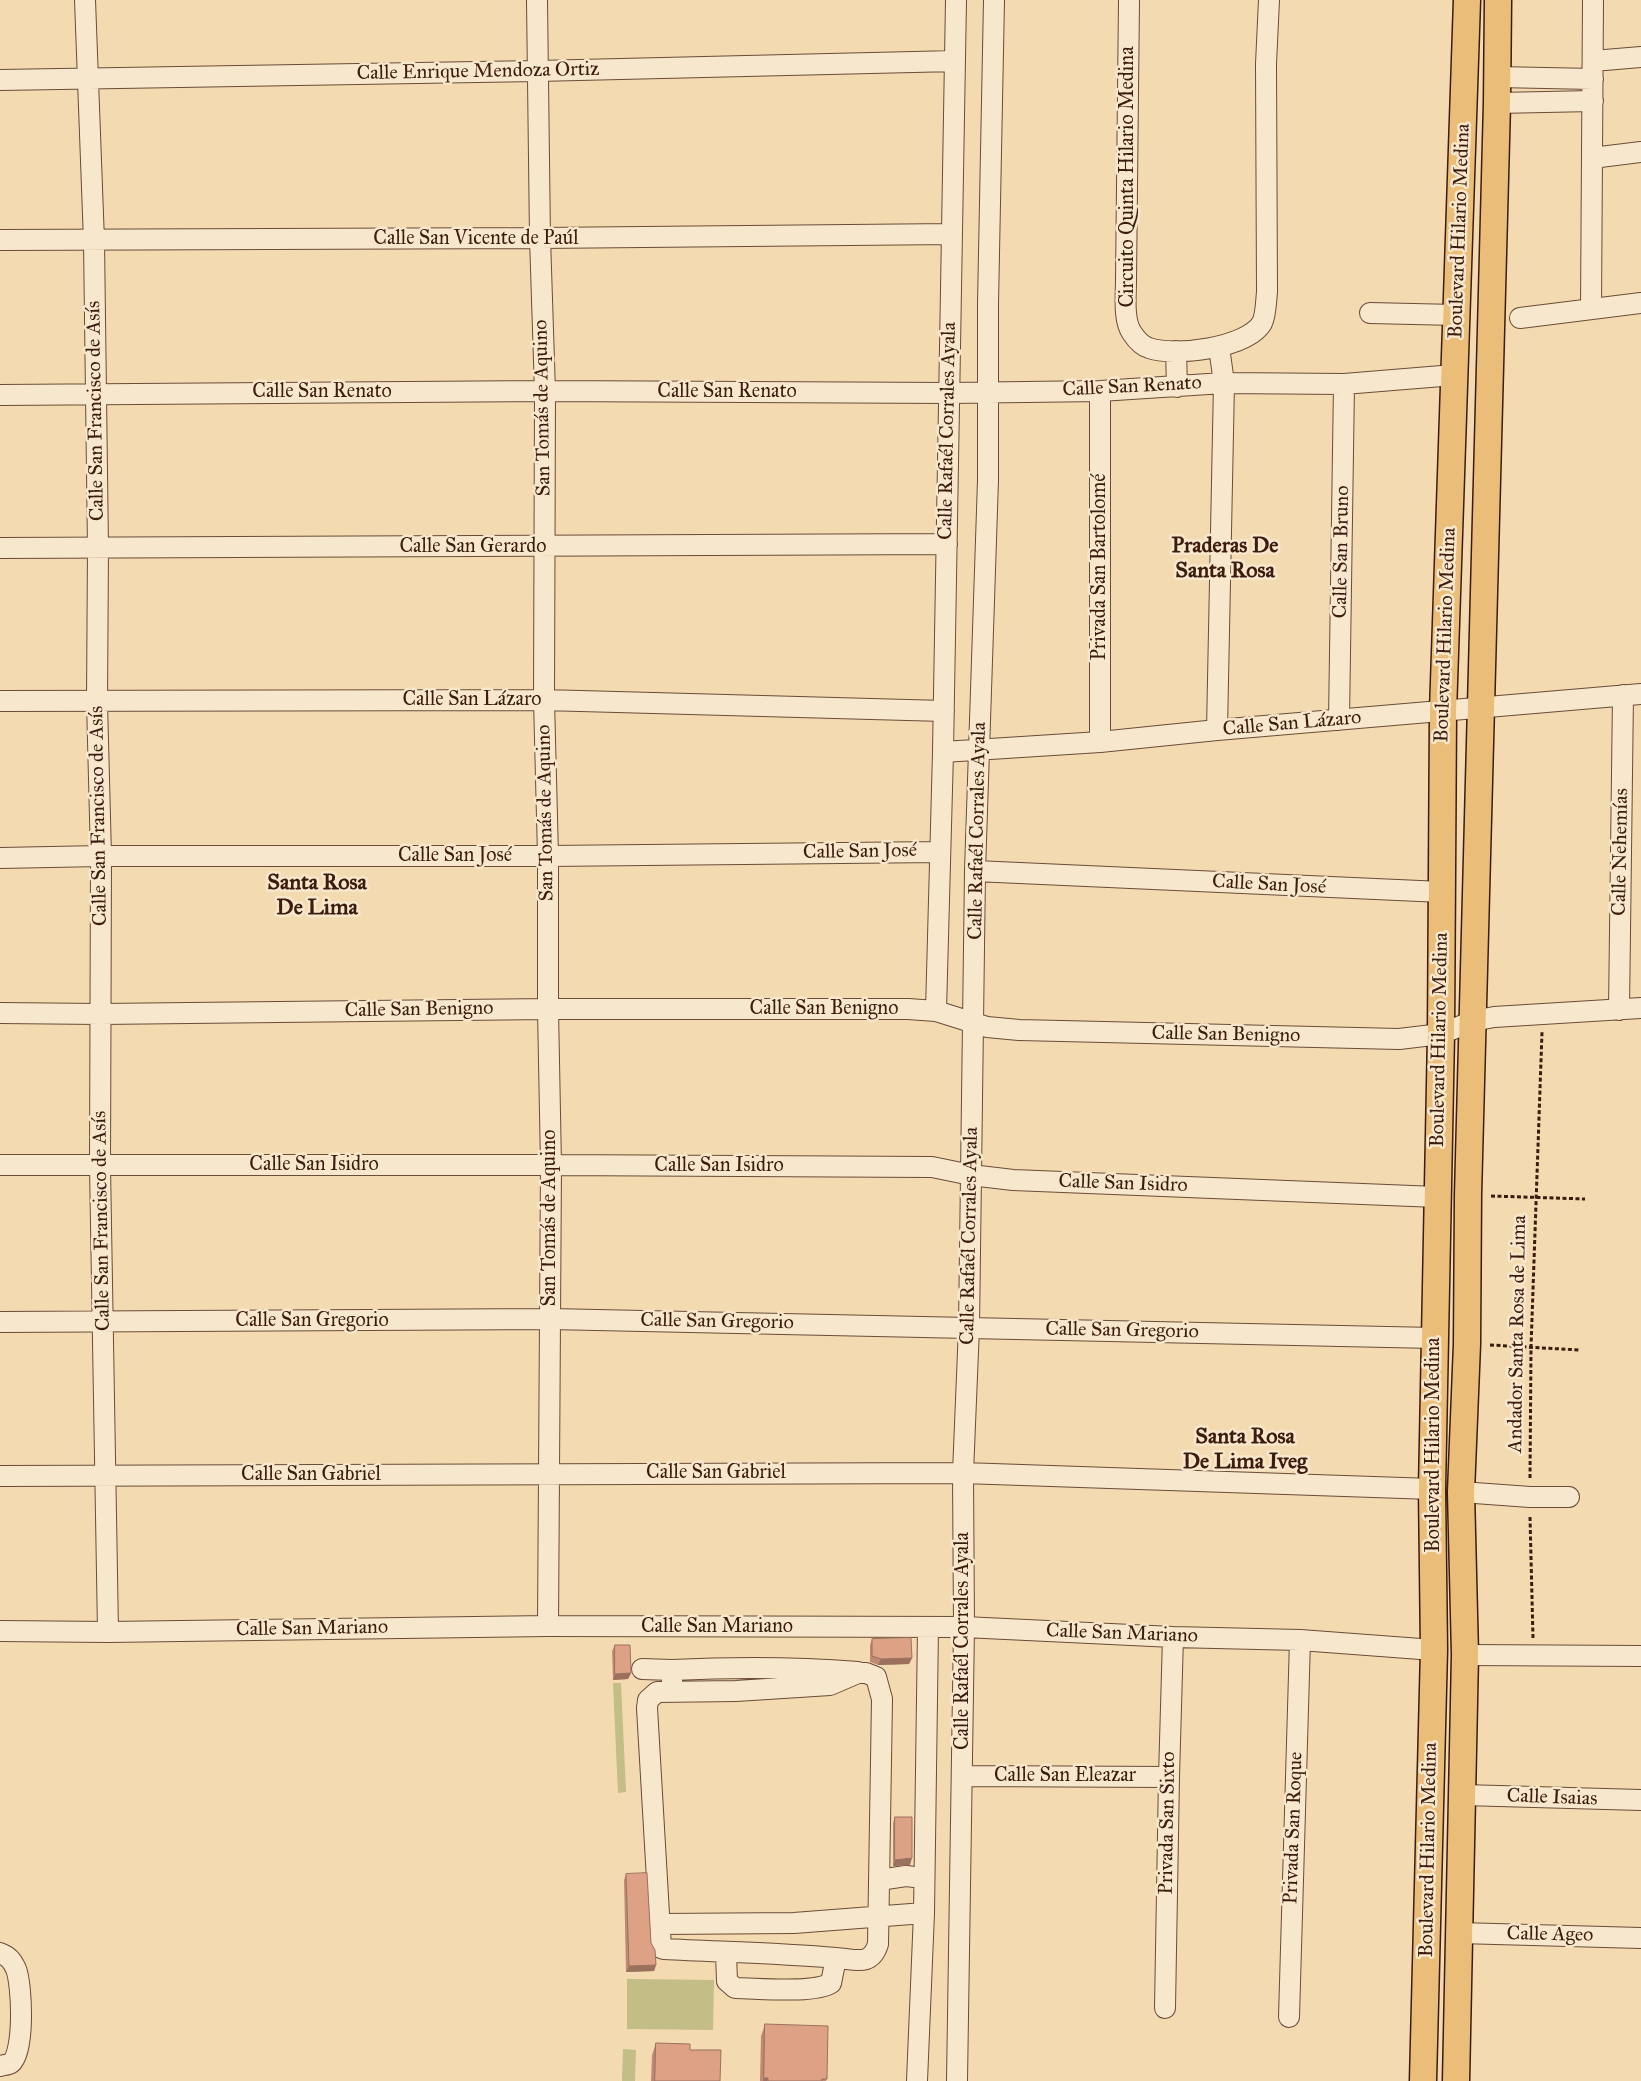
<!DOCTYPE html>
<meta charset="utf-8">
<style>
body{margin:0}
canvas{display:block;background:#f3dab1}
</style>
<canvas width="1641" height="2081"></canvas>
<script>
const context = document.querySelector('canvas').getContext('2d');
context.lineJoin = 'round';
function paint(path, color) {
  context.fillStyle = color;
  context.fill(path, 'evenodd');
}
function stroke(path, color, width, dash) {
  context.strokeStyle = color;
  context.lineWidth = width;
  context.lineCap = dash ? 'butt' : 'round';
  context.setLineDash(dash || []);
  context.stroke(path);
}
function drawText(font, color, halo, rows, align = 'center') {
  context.font = font + ' "IM FELL Great Primer",serif';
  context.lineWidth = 5;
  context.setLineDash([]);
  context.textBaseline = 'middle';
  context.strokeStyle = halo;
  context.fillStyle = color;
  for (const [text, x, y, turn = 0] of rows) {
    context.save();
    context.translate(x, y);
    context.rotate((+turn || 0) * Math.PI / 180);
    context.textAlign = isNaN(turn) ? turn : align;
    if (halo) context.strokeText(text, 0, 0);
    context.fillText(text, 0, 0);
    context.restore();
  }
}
const green = new Path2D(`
 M613 1683H621L626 1792 618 1793Z
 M627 1979 714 1980 713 2030 627 2029Z
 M623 2049 636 2050 635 2081H622Z`);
const path = new Path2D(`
 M1491 1196 1585 1199
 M1490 1345 1579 1350
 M1530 1478 1531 1347 1542 1032
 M1530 1517 1533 1638`);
const minor = new Path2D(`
 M85 0 94 241 98 548 97 702 101 856 100 1166 108 1632
 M537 0 540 238 545 391 544 700 548 856V1009L551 1165 548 1626
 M1129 0 1126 280C1126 295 1123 320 1132 333 1136 339 1142 346 1149 348 1174 357 1247 348 1262 323 1266 315 1266 301 1267 292L1266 64 1269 0
 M1593 61 1641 57
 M1497 77 1593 79
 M0 80 537 71 955 61
 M1497 103 1593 101
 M1592 158 1641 152
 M0 240 540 238 952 234
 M1591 309 1593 0
 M1370 313 1456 315
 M1520 318 1641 303
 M1176 351 1177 387
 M0 395 545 391 950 393 1100 391 1224 383 1344 384 1454 375
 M0 548 947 544
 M0 701 544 700 944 711
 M1339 720 1344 384
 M1217 730 1224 383 1219 347
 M1100 742V391
 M943 752 1100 742 1217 730 1641 694
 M0 858 101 856H548L939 852
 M975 871 1442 892
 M1619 1010 1623 695
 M936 1011 943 752 956 0
 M0 1013 100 1014 548 1009H908L936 1011 987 1027 1019 1030 1399 1039 1441 1034 1473 1021 1494 1017 1641 1008
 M0 1165H551L932 1167 971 1175 1013 1180 1437 1197
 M0 1322 550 1319 1434 1338
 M0 1476 963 1473 1432 1489
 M1461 1492 1530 1497H1569
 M0 1631 108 1632 548 1626 964 1627 1173 1637 1300 1640 1434 1650
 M1465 1655 1641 1656
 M642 1669 672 1670V1682
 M672 1670C734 1667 796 1667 858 1672
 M962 1776 1169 1777
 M1463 1795 1641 1800
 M879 1880 906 1876 923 1878
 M661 1924 794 1923 924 1913
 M1459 1933 1641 1938
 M0 1953C8 1956 12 1960 16 1969 22 1984 25 2052 11 2063 8 2065 3 2065 0 2066
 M726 1953 727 1981 735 1988C757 1988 814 1994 831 1983L836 1958C779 1953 721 1952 664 1949L661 1948 647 1708 648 1700 657 1692 736 1691 830 1685 858 1673H866L876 1677 882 1699 878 1944C871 1967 855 1959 836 1958
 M1165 2008 1169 1777 1173 1637
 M1289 2017 1300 1640
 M917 2081 924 1913 928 1628
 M957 2081 964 1627 963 1473 969 1327 975 871 988 480V304L994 0`);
const major = new Path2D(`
 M1423 2081 1434 1650 1432 1489 1441 1034 1443 712 1467 0
 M1456 2081 1465 1655 1461 1492 1467 1344 1468 1195 1497 103 1498 0`);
const wall = new Path2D(`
 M872 1639 912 1658 909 1664 878 1665 870 1662V1645Z
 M615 1645 631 1673 628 1679 613 1680 612 1651Z
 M895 1817 910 1865 893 1866V1823Z
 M626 1874 651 1943 656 1965 654 1971 626 1972 624 1880Z
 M765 2024 827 2079 826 2081H760L761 2036Z
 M656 2043 690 2050 720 2081H651L652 2055Z`);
const shadedWall = new Path2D(`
 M912 1658 909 1664 878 1665 881 1659Z
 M631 1673 628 1679 613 1680 615 1674Z
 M912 1858 910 1865 893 1866 895 1860Z
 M656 1965 654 1971 626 1972 629 1966Z
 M764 2078H768L767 2081H763Z`);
const building = new Path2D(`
 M911 1638 912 1658 881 1659 872 1656V1639Z
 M615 1645H630L631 1673 615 1674Z
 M895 1817H912V1858L895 1860Z
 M647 1873 651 1943 655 1950 656 1965 629 1966 626 1874Z
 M765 2024 828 2026 827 2079H822V2081H768V2078H764Z
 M656 2043 690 2044V2050H721L720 2081H655Z`);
const streetNames = [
 ["Calle Enrique Mendoza Ortiz",478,72,-1],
 ["Circuito Quinta Hilario Medina",1128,177,-90],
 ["Boulevard Hilario Medina",1460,231,-88],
 ["Calle San Vicente de Paúl",476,239],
 ["Calle San Renato",1132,387,-3],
 ["Calle San Renato",322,392],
 ["Calle San Renato",727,392],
 ["San Tomás de Aquino",543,408,-91],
 ["Calle San Francisco de Asís",96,411,-91],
 ["Calle Rafaél Corrales Ayala",948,431,-89],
 ["Calle San Gerardo",473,547],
 ["Calle San Bruno",1342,552,-89],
 ["Privada San Bartolomé",1100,567,-90],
 ["Boulevard Hilario Medina",1446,635,-88],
 ["Calle San Lázaro",472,700],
 ["Calle San Lázaro",1292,724,-5],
 ["San Tomás de Aquino",546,813,-91],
 ["Calle San Francisco de Asís",99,816,-91],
 ["Calle Rafaél Corrales Ayala",978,831,-89],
 ["Calle San José",860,852,-1],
 ["Calle Nehemías",1621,852,-89],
 ["Calle San José",455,856],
 ["Calle San José",1269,885,3],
 ["Calle San Benigno",824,1009],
 ["Calle San Benigno",419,1010,-1],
 ["Calle San Benigno",1226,1035,1],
 ["Boulevard Hilario Medina",1440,1040,-89],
 ["Calle San Isidro",314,1165],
 ["Calle San Isidro",719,1166],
 ["Calle San Isidro",1123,1184,2],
 ["San Tomás de Aquino",550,1218,-90],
 ["Calle San Francisco de Asís",102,1221,-91],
 ["Calle Rafaél Corrales Ayala",970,1236,-89],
 ["Calle San Gregorio",312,1321],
 ["Calle San Gregorio",717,1322,1],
 ["Calle San Gregorio",1122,1331,1],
 ["Andador Santa Rosa de Lima",1518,1334,-89],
 ["Boulevard Hilario Medina",1434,1445,-90],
 ["Calle San Gabriel",716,1473],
 ["Calle San Gabriel",311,1475],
 ["Calle San Mariano",717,1627],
 ["Calle San Mariano",312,1629,-1],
 ["Calle San Mariano",1122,1634,2],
 ["Calle Rafaél Corrales Ayala",963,1641,-90],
 ["Calle San Eleazar",1065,1776],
 ["Calle Isaias",1552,1798,2],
 ["Privada San Sixto",1168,1823,-89],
 ["Privada San Roque",1294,1828,-88],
 ["Boulevard Hilario Medina",1429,1850,-89],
 ["Calle Ageo",1550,1935,1]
];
const quarterNames = [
 ["Praderas De",1225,547],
 ["Santa Rosa",1225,572],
 ["Santa Rosa",317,884],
 ["De Lima",317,909],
 ["Santa Rosa",1245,1438],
 ["De Lima Iveg",1245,1463]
];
paint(green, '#c3bd86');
stroke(minor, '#6a4c38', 22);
stroke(major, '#3d1c10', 29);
stroke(path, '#3d1c10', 3, [4, 2.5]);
stroke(minor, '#f7e7cc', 20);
stroke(major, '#eabd78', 26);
paint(wall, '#be8a73');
paint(shadedWall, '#9b715e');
paint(building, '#dda186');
stroke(building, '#9b715e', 1);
drawText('20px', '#3d1c10', '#f7e7cc', streetNames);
drawText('bold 22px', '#3d1c10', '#f7e7cc', quarterNames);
</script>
